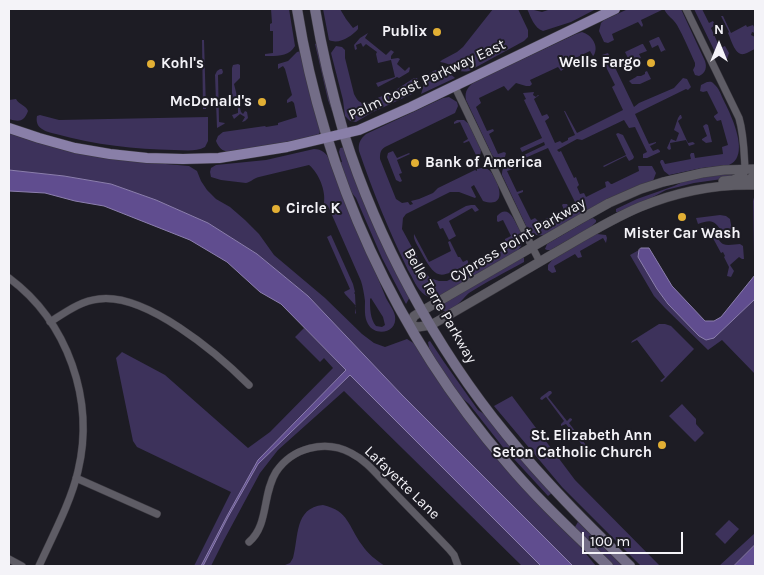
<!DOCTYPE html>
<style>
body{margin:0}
#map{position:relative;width:764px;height:575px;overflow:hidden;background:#1d1c24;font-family:Karla,sans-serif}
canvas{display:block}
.frame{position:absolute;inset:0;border:10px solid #f4f3f8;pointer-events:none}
.north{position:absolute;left:694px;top:20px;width:50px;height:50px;-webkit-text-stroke:4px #1d1c24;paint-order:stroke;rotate:0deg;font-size:14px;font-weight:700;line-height:20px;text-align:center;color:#f4f3f8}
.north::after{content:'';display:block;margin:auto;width:18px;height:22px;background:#f4f3f8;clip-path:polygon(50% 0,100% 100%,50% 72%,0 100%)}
.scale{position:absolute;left:582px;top:532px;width:101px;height:22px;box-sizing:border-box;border:2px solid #f4f3f8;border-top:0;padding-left:6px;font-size:15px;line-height:18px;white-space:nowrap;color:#f4f3f8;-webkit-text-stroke:4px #1d1c24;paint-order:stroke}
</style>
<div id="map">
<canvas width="764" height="575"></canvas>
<div class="frame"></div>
<div class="north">N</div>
<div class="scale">100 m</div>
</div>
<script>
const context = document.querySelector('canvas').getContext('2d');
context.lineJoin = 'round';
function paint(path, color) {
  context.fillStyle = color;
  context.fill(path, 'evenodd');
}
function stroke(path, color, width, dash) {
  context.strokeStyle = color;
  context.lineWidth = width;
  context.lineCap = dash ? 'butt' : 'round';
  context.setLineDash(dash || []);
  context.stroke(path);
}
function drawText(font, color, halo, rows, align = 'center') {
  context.font = font + ' Karla,sans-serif';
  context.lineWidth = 4;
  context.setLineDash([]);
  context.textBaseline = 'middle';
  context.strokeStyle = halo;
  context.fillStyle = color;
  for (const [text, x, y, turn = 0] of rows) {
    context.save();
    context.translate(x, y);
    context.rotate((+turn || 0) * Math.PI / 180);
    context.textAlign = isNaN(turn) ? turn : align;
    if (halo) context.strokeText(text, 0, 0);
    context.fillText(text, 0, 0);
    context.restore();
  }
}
const green = new Path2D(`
 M271 9H289L295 46C289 57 276 56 265 56V54L273 53V31H270V24L272 23Z
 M323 9H340L346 19 353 28 358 25V29C352 36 339 45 329 40Z
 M493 9H518L528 30V37L524 41 469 71C455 74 453 63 440 62L442 60 457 52 463 47Z
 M527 9H533L534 10 542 12 551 9H596L571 22 543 31C534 28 531 17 527 9Z
 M628 9H681L705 61C707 67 706 73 699 76L695 75 693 70 695 66V63C689 50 684 37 677 25 673 18 668 17 664 9L641 20 643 25 642 27 641 26 638 22 612 34 614 40 608 43 604 42 599 31 601 23 604 20Z
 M694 9H702L709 23 713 21 715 25 711 28 720 48 725 46 729 53 727 59 720 57 715 52Z
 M721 16H723L731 33 746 25 747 27 753 25 755 29V33L752 32 751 35 755 37V49C752 50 748 53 744 54 735 56 731 39 728 33L729 32Z
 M582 32C592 35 599 46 594 55L593 56 590 51 563 64 565 68 561 71 558 67 530 80 532 84 530 86H526L516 83 508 91 504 86 479 98 481 103 476 107 487 131 493 129 494 131 489 134 498 154 504 152 506 153 505 157 501 159H496L492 155 466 100C464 91 469 85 476 81L576 34Z
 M368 33 365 38 386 55 391 50 394 52 391 56V59L398 58 400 59 397 64 405 71 409 67 410 68 409 72 399 78 397 77 378 87 376 83 395 77 391 60 378 63 376 54 377 52 366 44 363 47 361 43 356 45 357 49 355 50 354 45 360 38Z
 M658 37H659L666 51 665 50 661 52 658 45 652 48 649 41Z
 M202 40H204L206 109H203Z
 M317 43 332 106V111L328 100 315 44Z
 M642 44H643L647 51 639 54 641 58 634 61 636 65 632 66 625 52Z
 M336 46 342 47 345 50V58L354 94C363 114 375 95 388 95L414 78H417L418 80 417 87 412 94 371 113 356 122 350 121 345 116 343 100 331 53Z
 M301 51 321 131 318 135 303 139 229 152C222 151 219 148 216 141L218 136 223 132 265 126 266 127 278 125V123L297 117 294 103 292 101 287 103V100L292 95 285 69 283 66 278 69V64L288 61 297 52Z
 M608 53 634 107 639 103 674 88 683 78 687 79 691 87 688 90 686 89 635 114 649 144 656 142V143L650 146 653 151 658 149 660 151V152L647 158H643V154L647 152 635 127 629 128 624 120 582 140 577 139 557 150 559 152 561 151 574 178 576 177 579 185 577 187 580 194 584 193 586 197 606 187 605 182 608 181 611 184H612L639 171 638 166H652L656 173 653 181C615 195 580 215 545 235 537 236 532 235 527 228L502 175C502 170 503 166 508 165L512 167 513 169 507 171 517 192 523 190V192L518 194 531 220 535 218 539 222 564 210 562 205 563 204H567L569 207 576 204 548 148 525 158 524 155 545 145 544 142 522 152 520 148 542 138 524 100 526 99 523 93 534 92 533 95 536 97 538 95H539L538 96 534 99 542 116 547 114 549 117V118L545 121 555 143 560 141 562 143 568 140V138L575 135 564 111H565L577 133 623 110 612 87 615 85 602 59V55Z
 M238 64 240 65V78L234 84 241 112 243 114 245 111 247 112 248 118 245 121 242 122 245 117 240 114 234 119 232 115 238 113V103H233L232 101V68L233 65Z
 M220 69H222L223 72 222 74 218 75 219 122 225 123 224 124 217 128 215 75 217 71Z
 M436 70 447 71 455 78 421 94C425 84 424 74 436 70Z
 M647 71 651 79 640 84H632L629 81 636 77 637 76H641L645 74V72Z
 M707 82C711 82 711 81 714 84 719 88 721 95 724 101 731 115 751 156 729 165L702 168 669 175 664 171 660 162 661 160H663L665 164 691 159 690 155 691 153H694L695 158 723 154 722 147 728 145 721 120 717 121 714 117V116L718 113 707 91 703 92 700 91 701 85Z
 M449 97 457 102 458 106 455 113 385 147C380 150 380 154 380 159L396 199 402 203 408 202 410 205 413 204 411 201 419 199 433 193 438 188 475 170 477 171V169C481 168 485 167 489 170 492 172 494 177 496 180 502 194 502 207 483 201L474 185 471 187 476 197 475 198 459 192H450L406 214 403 218 402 229 426 273 430 278 439 281H447L455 277 502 251 505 245V239L511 236 503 220 498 222 497 221V216C507 205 513 217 517 225 520 230 523 235 522 241 522 246 520 248 517 251L443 294C437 297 431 299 425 295 417 290 413 278 408 270 389 231 373 192 359 151 358 144 360 139 366 134L443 98Z
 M16 99C19 105 26 105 28 111 24 122 19 122 9 119V100Z
 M40 115 59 120 208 117V141L205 147C196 152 184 150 174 150 135 149 95 145 56 134 52 133 46 132 42 129 37 126 36 121 37 116Z
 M680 115H681L682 118 678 121 688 143 693 142 695 144 689 146 686 140 670 143 671 149 669 150 667 148 671 139 676 141 679 133 674 130 678 118Z
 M457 120H464L469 124 481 150 480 157 473 163 472 160 477 157 469 141 464 143 463 142 468 139 460 122 454 124V122Z
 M706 124 708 125 712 142 706 143 702 140V139L707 136 703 126Z
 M9 132 143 162 189 166 197 171 201 181 207 190 216 199 230 207 245 220 259 234 274 255 325 298 362 334 374 343 385 347 407 339 415 344 456 405 477 434 503 466 578 544 596 566H573L402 395 308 296 257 254 208 223 156 200 111 184 64 176 9 170Z
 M618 133 623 135 634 157 633 159 629 161 626 156 604 167 603 166 626 155 616 134Z
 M345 147 410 297 406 304 382 258 356 198 347 187 339 163 342 162 339 152 340 148Z
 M314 149C322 149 326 153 330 160L386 298C389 304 394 310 395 316 398 333 375 337 368 324 364 317 365 308 365 301 364 294 363 287 361 281L328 206 324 203C326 191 319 173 309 165L259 177C254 178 251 182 246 183L221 180 211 177 210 172 211 168 216 165 266 160ZM371 298 383 317 385 325 382 327 376 326C370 319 370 308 370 299Z
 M393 151 397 158 409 153 410 154 397 160 402 173 399 174 402 181 400 182 396 180 387 157 388 153Z
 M722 174H736V177L694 183 666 190 651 198 618 212H616V209L637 199 674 186 689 179Z
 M755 194V259L754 258 753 201Z
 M471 205H475L479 210 475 212 472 208 449 221 456 236 449 240 443 228 440 229 437 222 466 206Z
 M720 215 726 216 730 219 732 230 728 234 723 233C714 220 712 219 698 224L696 218Z
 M593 218 596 220V222L591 227 551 250H547L545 249 547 244 588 220Z
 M706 227C717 227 715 239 723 244 728 246 735 244 740 244L743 246 744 259H742L739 257 730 265 734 271 731 277 727 276 729 267 724 257 725 256 723 252 721 253 708 229 705 236 703 235V229Z
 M414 234 429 262 451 251 448 242 450 241 458 257H460L463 262 467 260 468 261V264C440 278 437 282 421 252 418 246 413 240 414 234Z
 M597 234 606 235 607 238 606 243 603 238 580 251 582 257 578 258 575 254 554 266 556 271V272L552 273 548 270V265L553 259 594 235Z
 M331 235 353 284 355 292 354 293 355 294 356 314 355 313 356 306 345 294 344 292 350 289 327 237Z
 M639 250 638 253 657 289 668 304 699 336 714 338 755 299V374L722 340 708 350 665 308 654 296 630 255Z
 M521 258H524V262C506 272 486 282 469 293 462 299 451 316 441 310V306L442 304Z
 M659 324H665L671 326 694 349 662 382 660 381 665 377 637 340 631 343 632 341Z
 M304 328 346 370 258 460 227 516 201 566H194L231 492 137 447 133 441 116 358 122 352 165 375 248 448 270 432 333 368 324 358 320 362 295 337Z
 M430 341 444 362 478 410 487 416 552 493 548 496 502 446 469 404 460 396 442 371 429 348 428 342Z
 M350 374 541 566H522L344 391 278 450 260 473 224 540 211 566H203L228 517 258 464Z
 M549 391H551L552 393 548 397 567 421 570 418 572 419V420L569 423 589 449 593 447 594 448V450L588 456H584V453L586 450 566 424 561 426V424L564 421 546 397 542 400 540 399 541 397Z
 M512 396 575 480 660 566H641L562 487 494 406Z
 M682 404 696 419V424L704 433 695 442 669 416Z
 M323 505C349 511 348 526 362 545 368 554 376 560 385 566H286L285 565 290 563 293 558C299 537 294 508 323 505Z
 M579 520 625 566H614L575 527Z
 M729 520 739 529 725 544 715 534Z
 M755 533V545L734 566H719Z`);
const water = new Path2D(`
 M9 170 64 176 111 184 156 200 208 223 257 254 308 296 402 395 573 566H541L350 375 258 464 228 517 203 566H201L227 516 258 460 346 370 281 304 260 292 227 262 190 240 104 206 75 201 45 193 9 191Z
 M641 248H649L672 286 705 321H714L721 317 755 275V299L714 338 706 340 699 336 668 304 657 289 638 257 639 250Z
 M755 545V566H734Z`);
const minor = new Path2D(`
 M686 9 739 118C744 135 744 151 745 169
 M454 85 528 239 540 262
 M9 278C68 322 95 400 78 471 71 502 52 537 39 566
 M50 322C66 312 80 301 99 299 146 293 217 353 249 385
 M76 478 157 514
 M249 542C269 525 262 494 276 472 292 448 325 439 351 453 367 461 378 476 391 489 410 509 430 529 449 549L454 555 458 566
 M9 559 22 566`);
const tertiary = new Path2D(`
 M755 169 724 170 702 173 663 182 641 189 609 203 577 221 422 311 414 316 409 325 418 327 431 325C472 302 512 278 553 254 581 238 609 220 640 207 676 192 716 184 755 185
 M723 181 733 180 741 177 745 169
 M744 185 748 180 755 176`);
const secondary = new Path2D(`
 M297 9C324 176 396 335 507 463 538 500 574 533 608 566
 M315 9C322 51 332 93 344 134 378 241 435 347 506 434 544 481 587 524 630 566`);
const primary = new Path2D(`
 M9 128 39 138 75 148 110 154 147 158 183 159 219 158 287 147 359 130 411 107 615 9`);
const markers = [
 [437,32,5,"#e2af34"],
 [651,63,5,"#e2af34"],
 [151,64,5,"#e2af34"],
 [262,102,5,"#e2af34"],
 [415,163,5,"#e2af34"],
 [276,209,5,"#e2af34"],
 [682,217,5,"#e2af34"],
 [662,445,5,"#e2af34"]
];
const poiNames = [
 ["Publix",427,32],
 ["Wells Fargo",641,63],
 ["Kohl's",161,64,"left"],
 ["McDonald's",252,102],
 ["Bank of America",425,163,"left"],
 ["Circle K",286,209,"left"],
 ["Mister Car Wash",682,234,"center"],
 ["St. Elizabeth Ann",652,436],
 ["Seton Catholic Church",652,453]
];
const streetNames = [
 ["Palm Coast Parkway East",427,80,-25],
 ["Cypress Point Parkway",518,240,-30],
 ["Belle Terre Parkway",440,306,60],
 ["Lafayette Lane",402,483,44]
];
paint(green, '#3d325b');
paint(water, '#604d8f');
stroke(water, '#8c7fae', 1);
stroke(minor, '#3c3a41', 8);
stroke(tertiary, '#3c3a41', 10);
stroke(secondary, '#3c3a41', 11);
stroke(primary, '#3c3a41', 11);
stroke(minor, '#5e5c65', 7);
stroke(tertiary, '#5e5c65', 9);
stroke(secondary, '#736d87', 10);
stroke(primary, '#897fa8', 10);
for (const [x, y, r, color] of markers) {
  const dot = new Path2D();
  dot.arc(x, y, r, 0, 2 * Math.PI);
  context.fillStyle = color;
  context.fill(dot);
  stroke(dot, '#1d1c24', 2);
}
drawText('bold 15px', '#f4f3f8', '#1d1c24', poiNames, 'right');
drawText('15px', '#f4f3f8', '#1d1c24', streetNames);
</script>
